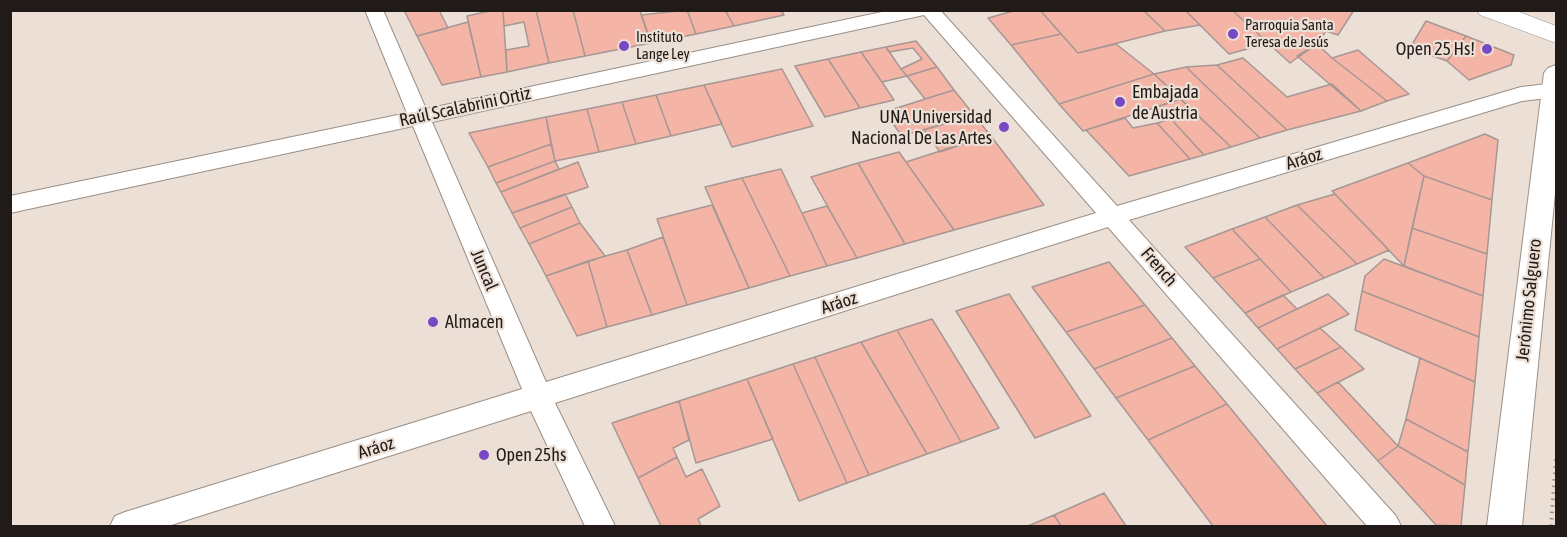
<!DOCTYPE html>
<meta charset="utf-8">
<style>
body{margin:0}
#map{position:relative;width:1567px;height:537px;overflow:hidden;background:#ecdfd6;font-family:"Asap Condensed",sans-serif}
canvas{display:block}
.frame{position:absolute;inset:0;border:12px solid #201b18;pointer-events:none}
</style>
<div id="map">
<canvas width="1567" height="537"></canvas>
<div class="frame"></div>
</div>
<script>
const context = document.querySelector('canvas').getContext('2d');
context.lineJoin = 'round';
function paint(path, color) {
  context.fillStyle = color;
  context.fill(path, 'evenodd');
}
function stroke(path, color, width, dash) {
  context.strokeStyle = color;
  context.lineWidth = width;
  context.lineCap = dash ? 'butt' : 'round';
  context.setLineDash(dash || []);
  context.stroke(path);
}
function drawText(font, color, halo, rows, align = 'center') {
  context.font = font + ' "Asap Condensed",sans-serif';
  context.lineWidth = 4.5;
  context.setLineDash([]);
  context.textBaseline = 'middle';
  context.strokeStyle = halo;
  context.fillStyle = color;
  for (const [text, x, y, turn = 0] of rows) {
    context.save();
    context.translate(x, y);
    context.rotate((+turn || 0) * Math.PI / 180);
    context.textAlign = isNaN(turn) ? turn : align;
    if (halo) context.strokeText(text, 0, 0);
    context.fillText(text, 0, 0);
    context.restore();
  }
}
const building = new Path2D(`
 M404 10H439L448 28 417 36Z
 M494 10H503L507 72 481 77 467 16Z
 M503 10H536L549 63 507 72 506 50 529 46 524 22 504 26Z
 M536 10H573L585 56 549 63Z
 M573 10H640L651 43 585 56Z
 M687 10 696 34 651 43 641 15Z
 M687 10H725L734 26 696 34Z
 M725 10H781L784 15 734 26Z
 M1017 10H1040L1061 34 1011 45 988 18Z
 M1040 10H1143L1165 31 1078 53Z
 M1143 10H1185L1200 25 1165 31Z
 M1185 10H1232L1268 43 1229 54Z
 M1232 10H1354L1338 35 1326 31 1317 44 1290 63Z
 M1426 21 1466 36 1447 61 1410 48Z
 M468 22 481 77 442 85 417 36Z
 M1061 34 1078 53 1116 44 1154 74 1059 104 1011 45Z
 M1466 36 1514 55 1511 65 1469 80 1447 61Z
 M916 41 937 67 907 76 901 69 922 59 913 48 889 52 886 47Z
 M1317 44 1332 58 1387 101 1361 111 1297 56Z
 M886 47 901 69 907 76 882 82 861 52Z
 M1358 50 1409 94 1387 101 1332 58Z
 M861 52 882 82 894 100 860 108 828 59Z
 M1243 58 1287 97 1332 84 1361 111 1287 130 1217 65Z
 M828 59 860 108 825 117 795 66Z
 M1217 65 1287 130 1260 138 1186 67Z
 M937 67 954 90 925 99 907 76Z
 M1186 67 1260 138 1231 147 1154 74Z
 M782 69 813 126 732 147 704 85Z
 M1154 74 1181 99 1083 131 1059 104Z
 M704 85 722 124 671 136 656 95Z
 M954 90 974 115 902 136 884 112Z
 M656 95 671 136 636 144 622 102Z
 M1181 99 1231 147 1204 155 1159 106Z
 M622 102 636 144 599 152 587 109Z
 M587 109 599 152 555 161 546 117Z
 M974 115 990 135 940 152 924 130Z
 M546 117 551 144 488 167 469 133Z
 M1125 118 1133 128 1157 123 1190 159 1129 176 1086 130Z
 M1171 119 1204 155 1190 159 1157 123Z
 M1485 134 1498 140 1492 200 1424 176 1408 163Z
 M990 135 1044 205 954 230 906 162Z
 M551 144 555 161 496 183 488 167Z
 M899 152 906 162 954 230 905 244 858 163Z
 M555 161 559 169 501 192 496 183Z
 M578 162 588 187 512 213 501 192Z
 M858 163 905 244 857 258 811 177Z
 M1408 163 1424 176 1404 266 1332 191Z
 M781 169 827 266 790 276 742 178Z
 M1424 176 1492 200 1487 254 1412 228Z
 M742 178 790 276 749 288 705 187Z
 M565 194 572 207 520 228 512 213Z
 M1335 194 1389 250 1357 264 1297 205Z
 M712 205 749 288 687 305 657 219Z
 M1297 205 1357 264 1324 278 1265 217Z
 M827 206 857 258 827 266 802 213Z
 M572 207 580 223 529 244 520 228Z
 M1265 217 1324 278 1291 292 1232 229Z
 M580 223 605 256 546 276 529 244Z
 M1412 228 1487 254 1483 296 1404 266Z
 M1232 229 1260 259 1213 278 1185 247Z
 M663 237 687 305 652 315 627 250Z
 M627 250 652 315 607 327 588 261Z
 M1260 259 1291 292 1245 313 1213 278Z
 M1384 259 1483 296 1479 337 1362 291 1365 276Z
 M588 261 607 327 577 336 546 276Z
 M1109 262 1145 305 1066 332 1032 287Z
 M1362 291 1479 337 1475 382 1355 330Z
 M1009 294 1091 416 1035 438 956 311Z
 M1328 294 1349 314 1277 349 1258 328Z
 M1283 295 1297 309 1258 328 1245 313Z
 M1145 305 1172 338 1094 369 1066 332Z
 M932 319 999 428 961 442 897 330Z
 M1320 328 1341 347 1295 369 1277 349Z
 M897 330 961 442 927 454 861 342Z
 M1172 338 1195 366 1116 398 1094 369Z
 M861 342 927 454 869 475 815 357Z
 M1341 347 1364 369 1317 393 1295 369Z
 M815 357 869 475 847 483 793 364Z
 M1420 358 1475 382 1468 452 1406 419Z
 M793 364 847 483 799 501 747 379Z
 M1195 366 1227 404 1148 440 1116 398Z
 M747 379 773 439 696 463 679 401Z
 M1338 382 1398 446 1378 461 1317 393Z
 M679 401 689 440 673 448 677 457 638 478 612 423Z
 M1227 404 1327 526H1213L1148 440Z
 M1406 419 1468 452 1465 485 1398 446Z
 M1398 446 1465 485 1461 526 1436 525 1378 461Z
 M677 457 686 477 702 469 720 506 698 519 701 526H661L638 478Z
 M1104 493 1126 526H1061L1054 515Z
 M1054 515 1061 526H1028Z`);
const path = new Path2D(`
 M1551 526 1556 459`);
const minor = new Path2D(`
 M365 10H383L426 109 891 10H940L1117 206 1521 87 1556 83V97L1522 101 1129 220 1396 516 1401 526H1367L1108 227 555 403 615 526H585L531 411 168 526H110L115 516 125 512 522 389 413 126 10 213V196L407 113ZM924 15 1096 213 546 382 432 122Z`);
const tertiary = new Path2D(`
 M1556 65V183L1522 526H1487L1544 73 1548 68Z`);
const secondary = new Path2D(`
 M1477 10H1514L1556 26V43L1480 15Z`);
const markers = [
 [1233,34,6,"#7749c2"],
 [624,46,6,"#7749c2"],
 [1487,49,6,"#7749c2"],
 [1120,102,6,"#7749c2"],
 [1004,127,6,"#7749c2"],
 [433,322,6,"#7749c2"],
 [484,455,6,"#7749c2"]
];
const farPoinames = [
 ["Parroquia Santa",1245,25],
 ["Teresa de Jesús",1245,42],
 ["Instituto",636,37],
 ["Lange Ley",636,54]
];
const poiNames = [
 ["Open 25 Hs!",1475,49,"right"],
 ["Embajada",1132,92],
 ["de Austria",1132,113],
 ["UNA Universidad",992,117,"right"],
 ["Nacional De Las Artes",992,138,"right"],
 ["Almacen",445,322],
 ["Open 25hs",496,455]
];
const streetNames = [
 ["Raúl Scalabrini Ortiz",465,107,-12],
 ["Aráoz",1304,159,-17],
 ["French",1159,267,49],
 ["Juncal",484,270,67],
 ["Jerónimo Salguero",1529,300,-84],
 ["Aráoz",839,303,-18],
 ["Aráoz",376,448,-17]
];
paint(building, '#f5b5a6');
stroke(building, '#a69794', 1.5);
stroke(minor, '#9a8f86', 2);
stroke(tertiary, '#9a8f86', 2);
stroke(secondary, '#9a8f86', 1);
stroke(path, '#998f89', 4, [1.5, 5]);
paint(minor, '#fff');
paint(tertiary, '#fff');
paint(secondary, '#fff');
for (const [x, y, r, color] of markers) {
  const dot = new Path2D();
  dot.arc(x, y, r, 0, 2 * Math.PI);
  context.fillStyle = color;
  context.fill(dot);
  stroke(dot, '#ecdfd6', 2);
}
drawText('15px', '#201b18', '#ecdfd6', farPoinames, 'left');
drawText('18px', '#201b18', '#ecdfd6', poiNames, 'left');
drawText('18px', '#201b18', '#ecdfd6', streetNames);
</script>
